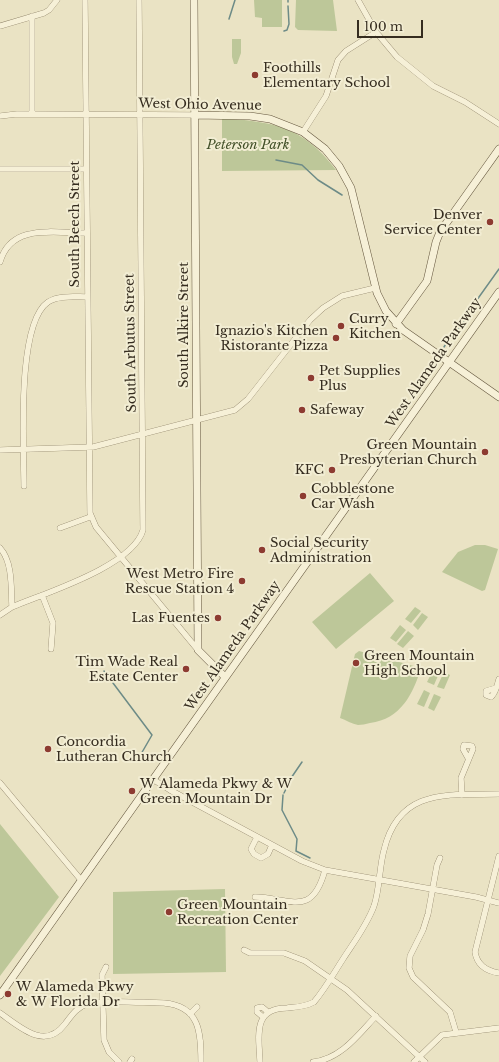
<!DOCTYPE html>
<style>
body{margin:0}
#map{position:relative;width:499px;height:1062px;overflow:hidden;background:#eae3c4;font-family:"Libre Baskerville",serif}
canvas{display:block}
.scale{position:absolute;left:357px;top:20px;width:66px;height:18px;box-sizing:border-box;border:2px solid #352c1f;border-top:0;padding-left:5px;font-size:12px;line-height:14px;white-space:nowrap;color:#352c1f;-webkit-text-stroke:3px #f2edd3;paint-order:stroke}
</style>
<div id="map">
<canvas width="499" height="1062"></canvas>
<div class="scale">100 m</div>
</div>
<script>
const context = document.querySelector('canvas').getContext('2d');
context.lineJoin = 'round';
function paint(path, color) {
  context.fillStyle = color;
  context.fill(path, 'evenodd');
}
function stroke(path, color, width, dash) {
  context.strokeStyle = color;
  context.lineWidth = width;
  context.lineCap = dash ? 'butt' : 'round';
  context.setLineDash(dash || []);
  context.stroke(path);
}
function drawText(font, color, halo, rows, align = 'center') {
  context.font = font + ' "Libre Baskerville",serif';
  context.lineWidth = 4;
  context.setLineDash([]);
  context.textBaseline = 'middle';
  context.strokeStyle = halo;
  context.fillStyle = color;
  for (const [text, x, y, turn = 0] of rows) {
    context.save();
    context.translate(x, y);
    context.rotate((+turn || 0) * Math.PI / 180);
    context.textAlign = isNaN(turn) ? turn : align;
    if (halo) context.strokeText(text, 0, 0);
    context.fillText(text, 0, 0);
    context.restore();
  }
}
const green = new Path2D(`
 M254 0H282V27H262V18L255 17Z
 M296 0H333L337 31 298 30 295 27Z
 M232 39H241V53L237 64H234L232 57Z
 M222 118C273 122 303 126 336 170L222 171Z
 M475 545H485L498 549 485 590 482 591 442 572 458 552Z
 M370 573 394 601 336 649 312 622Z
 M415 607 421 611 411 623 405 619Z
 M422 613 428 617 418 630 413 625Z
 M400 625 406 630 396 642 390 638Z
 M408 631 414 636 403 648 397 644Z
 M359 651 421 668C413 694 401 719 370 723 366 724 361 725 358 725 352 724 346 720 340 718L355 654Z
 M434 668 440 671 434 685 427 682Z
 M444 672 450 675 444 689 437 687Z
 M424 690 430 693 424 707 417 704Z
 M434 694 441 697 434 711 428 708Z
 M0 824 59 897 0 976Z
 M225 889 226 972 113 974V892Z`);
const stream = new Path2D(`
 M288 2V0
 M229 19 235 0
 M284 31 287 30 289 24 288 6
 M276 160 302 165 318 180 342 195
 M444 347 452 334 462 325 474 304 499 269
 M104 671 152 735 137 761
 M289 781 302 762
 M284 793 289 783
 M283 795 282 810 297 839 296 851 310 858`);
const street = new Path2D(`
 M85 0 90 513 96 527 198 650
 M358 0 376 32 397 57 433 86 465 102 499 124
 M32 16V114
 M0 26 44 13 49 10 57 0
 M0 116 17 114 195 115
 M303 132 326 96 338 60 346 51 376 32
 M0 169H86
 M0 262C11 223 54 233 86 233
 M0 450 93 447 235 410 248 399 310 320 323 308 342 296 375 288
 M24 486C24 449 16 324 48 302 59 295 74 297 87 297
 M60 528 90 517
 M0 548C13 562 11 589 12 607L0 615
 M42 595 53 623 51 649
 M12 607C45 593 133 566 143 530L139 0
 M496 688 486 691V695L491 697C496 693 497 685 499 679
 M154 780 170 790 302 861 325 870 476 897 499 903
 M0 783 81 880
 M462 795 461 778 473 749 472 746 464 745 463 749 468 758
 M257 837 251 849 254 854 261 858 268 854 272 845
 M499 856 475 952C477 965 486 971 499 973
 M440 858 437 865 428 914 423 930 410 956 409 968 413 977 450 1012 456 1032
 M255 897C291 898 312 918 325 870
 M244 950 250 953H284L305 961 347 990 425 1062
 M106 967 102 975 104 1040 109 1052 119 1062
 M0 1013C20 1027 45 1051 65 1024 72 1015 76 1008 87 1004 104 999 144 1003 164 1003 200 1006 201 1033 201 1062
 M190 1014 197 1007
 M263 1017 257 1012V1008L262 1007 268 1012
 M130 1062 132 1059
 M260 1062C259 1037 252 1008 287 1008 297 1007 305 1007 314 1002 325 989 334 973 343 959 354 942 367 925 374 906 380 888 379 868 384 850 399 788 447 795 499 794
 M313 1062C341 1059 358 1035 376 1016
 M414 1062 442 1035 499 1028`);
const secondary = new Path2D(`
 M194 0 198 650 225 677
 M195 115 250 116 270 119 303 132 325 149 339 166 351 188 377 293 386 311 403 330 499 397
 M396 324 427 281 436 242 440 232 499 149
 M0 995 499 292`);
const markers = [
 [255,75,4,"#8d3b31"],
 [490,222,4,"#8d3b31"],
 [341,326,4,"#8d3b31"],
 [336,338,4,"#8d3b31"],
 [311,378,4,"#8d3b31"],
 [302,410,4,"#8d3b31"],
 [485,452,4,"#8d3b31"],
 [332,470,4,"#8d3b31"],
 [303,496,4,"#8d3b31"],
 [262,550,4,"#8d3b31"],
 [242,581,4,"#8d3b31"],
 [218,618,4,"#8d3b31"],
 [356,663,4,"#8d3b31"],
 [186,669,4,"#8d3b31"],
 [48,749,4,"#8d3b31"],
 [132,791,4,"#8d3b31"],
 [169,912,4,"#8d3b31"],
 [8,994,4,"#8d3b31"]
];
const poiNames = [
 ["Foothills",263,68],
 ["Elementary School",263,83],
 ["Denver",482,215,"right"],
 ["Service Center",482,230,"right"],
 ["Curry",349,319],
 ["Kitchen",349,334],
 ["Ignazio's Kitchen",328,331,"right"],
 ["Ristorante Pizza",328,346,"right"],
 ["Pet Supplies",319,371],
 ["Plus",319,386],
 ["Safeway",310,410],
 ["Green Mountain",477,445,"right"],
 ["Presbyterian Church",477,460,"right"],
 ["KFC",324,470,"right"],
 ["Cobblestone",311,489],
 ["Car Wash",311,504],
 ["Social Security",270,543],
 ["Administration",270,558],
 ["West Metro Fire",234,574,"right"],
 ["Rescue Station 4",234,589,"right"],
 ["Las Fuentes",210,618,"right"],
 ["Green Mountain",364,656],
 ["High School",364,671],
 ["Tim Wade Real",178,662,"right"],
 ["Estate Center",178,677,"right"],
 ["Concordia",56,742],
 ["Lutheran Church",56,757],
 ["W Alameda Pkwy & W",140,784],
 ["Green Mountain Dr",140,799],
 ["Green Mountain",177,905],
 ["Recreation Center",177,920],
 ["W Alameda Pkwy",16,987],
 ["& W Florida Dr",16,1002]
];
const streetNames = [
 ["West Ohio Avenue",200,105,1],
 ["South Beech Street",75,224,-90],
 ["South Alkire Street",184,325,-90],
 ["South Arbutus Street",131,343,-91],
 ["West Alameda Parkway",434,363,-55],
 ["West Alameda Parkway",233,646,-55]
];
const parkNames = [
 ["Peterson Park",248,145]
];
paint(green, '#bdc799');
stroke(stream, '#6d8b87', 1.5);
stroke(street, '#83765c', 6);
stroke(secondary, '#65573f', 8);
stroke(street, '#f6f0d7', 5.5);
stroke(secondary, '#f6f0d7', 7);
for (const [x, y, r, color] of markers) {
  const dot = new Path2D();
  dot.arc(x, y, r, 0, 2 * Math.PI);
  context.fillStyle = color;
  context.fill(dot);
  stroke(dot, '#f2edd3', 1.5);
}
drawText('13px', '#352c1f', '#f2edd3', poiNames, 'left');
drawText('13px', '#352c1f', '#f2edd3', streetNames);
drawText('italic 13px', '#414f27', '#f2edd3', parkNames);
</script>
